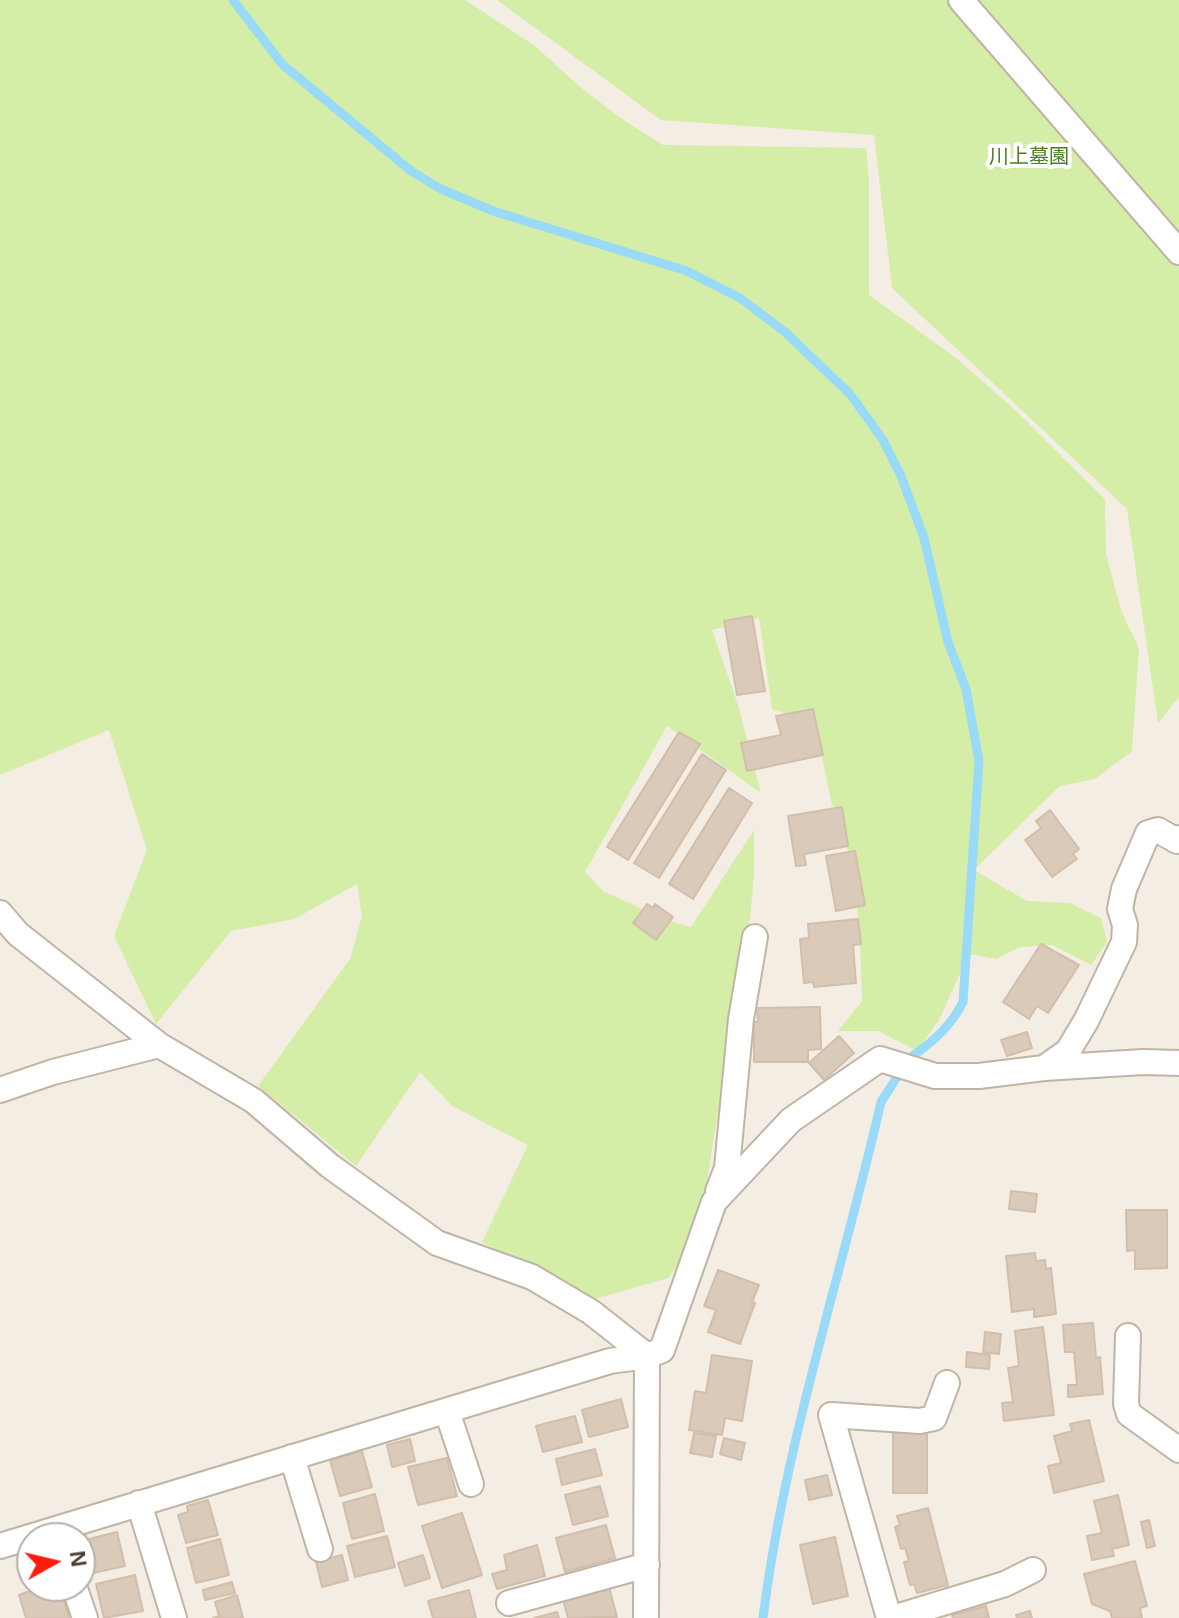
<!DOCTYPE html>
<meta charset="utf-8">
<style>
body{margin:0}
#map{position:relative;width:1179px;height:1618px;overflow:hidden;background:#f4ede3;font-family:Arial,sans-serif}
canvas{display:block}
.north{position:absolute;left:16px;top:1522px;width:80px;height:80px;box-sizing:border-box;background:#fff;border:2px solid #b5b1ad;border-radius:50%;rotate:82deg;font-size:22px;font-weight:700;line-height:32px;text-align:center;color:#463d33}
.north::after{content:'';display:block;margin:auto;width:28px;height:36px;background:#ff1c0f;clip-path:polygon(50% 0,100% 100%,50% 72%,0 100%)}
</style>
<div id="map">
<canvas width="1179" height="1618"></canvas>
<div class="north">N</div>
</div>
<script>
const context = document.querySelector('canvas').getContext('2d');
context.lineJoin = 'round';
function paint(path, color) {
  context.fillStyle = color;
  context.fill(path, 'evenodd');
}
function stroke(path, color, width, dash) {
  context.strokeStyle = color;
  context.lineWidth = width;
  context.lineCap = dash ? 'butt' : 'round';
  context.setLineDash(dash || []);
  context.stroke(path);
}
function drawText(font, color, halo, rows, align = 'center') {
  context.font = font + ' Arial,"Noto Sans JP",sans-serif';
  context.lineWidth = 8;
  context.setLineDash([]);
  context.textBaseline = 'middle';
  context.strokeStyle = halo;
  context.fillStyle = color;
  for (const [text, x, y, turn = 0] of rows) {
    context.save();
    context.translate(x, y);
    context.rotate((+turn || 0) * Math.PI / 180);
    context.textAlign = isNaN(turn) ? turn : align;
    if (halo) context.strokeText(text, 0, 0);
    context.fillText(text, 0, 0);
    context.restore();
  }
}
const green = new Path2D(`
 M0 0H465L535 46 580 87 622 119 663 145 866 148 869 182V295L956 358 1014 409 1105 499 1106 554 1121 610 1139 649 1132 751 1095 779 1060 786 974 870 1027 901 1070 903 1101 918 1107 942 1091 965 1052 945 1020 947 996 959 969 954 939 1020 917 1051 878 1031H838L862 1001 860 942 854 868 831 801 818 736 794 717 772 709 759 618 712 630 738 705 761 793 667 726 585 872 603 891 667 920 691 927 754 830V875L746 963 729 1041 701 1219 679 1265 668 1278 591 1300 482 1242 528 1145 452 1106 420 1072 356 1166 258 1086 350 959 362 916 357 884 294 919 231 931 156 1024 114 936 147 850 109 730 0 775Z
 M497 0H1179V697L1158 723 1127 509 892 288 874 135 661 120Z`);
const stream = new Path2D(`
 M233 0 282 64 411 171 441 189 493 211 687 271 740 298 785 332 850 394 883 440 901 476 924 538 948 642 966 689 979 761 963 1002C951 1026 933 1042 911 1057
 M763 1618C785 1442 842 1274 881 1102L899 1074`);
const building = new Path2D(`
 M752 616 765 691 737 695 724 621Z
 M813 709 823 755 747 771 741 743 781 735 776 716Z
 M679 732 700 744 628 860 607 847Z
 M702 754 726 770 659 878 634 863Z
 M729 788 752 803 693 899 669 884Z
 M842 807 848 846 804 854 806 865 796 866 788 816Z
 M1050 810 1079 849 1073 854 1077 859 1052 877 1025 840 1041 828 1036 821Z
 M855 851 865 905 836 911 826 856Z
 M647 904 653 908 655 904 673 917 656 940 633 923Z
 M858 919 861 944 853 945 856 983 814 987 813 982 804 983 800 939 809 938 808 924Z
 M1041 944 1079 965 1048 1013 1037 1006 1029 1019 1003 1002Z
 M820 1007 821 1049 808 1050V1062H754V1022H758L757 1008Z
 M1027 1032 1032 1048 1007 1056 1001 1040Z
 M839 1036 854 1053 824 1080 809 1063Z
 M1011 1191 1037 1194 1035 1212 1009 1209Z
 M1126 1210H1167V1268L1135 1269V1250L1127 1251Z
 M1035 1253 1036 1261 1045 1260 1046 1269 1051 1268 1056 1314 1034 1317V1309L1012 1312 1006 1256Z
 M718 1270 759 1285 752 1302 755 1303 740 1344 708 1332 716 1310 704 1306Z
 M1093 1323 1096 1358 1100 1357 1103 1394 1068 1397V1385H1077L1074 1352H1065L1063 1325Z
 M1043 1327 1054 1415 1004 1421 1002 1403 1013 1402 1008 1368 1019 1366 1015 1331Z
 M985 1332 1001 1334 999 1354 983 1352Z
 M967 1352 990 1355 989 1369 966 1367Z
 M712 1355 752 1361 742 1421 725 1418 722 1435 689 1430 695 1391 706 1393Z
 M621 1399 628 1427 589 1437 582 1410Z
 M575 1416 582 1442 543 1452 536 1426Z
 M1089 1420 1104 1481 1054 1493 1048 1466 1061 1463 1054 1436 1072 1431 1070 1424Z
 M893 1430H927V1493H893Z
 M694 1433 716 1436 712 1457 690 1453Z
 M724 1438 745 1443 741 1460 720 1454Z
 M410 1439 415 1461 392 1467 387 1445Z
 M595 1449 602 1475 562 1485 556 1459Z
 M362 1451 372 1487 340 1496 330 1460Z
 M447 1458 457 1496 418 1505 408 1467Z
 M827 1475 832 1495 809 1500 805 1480Z
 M600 1486 608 1516 573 1525 565 1495Z
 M375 1494 384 1531 352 1539 343 1503Z
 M1118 1495 1129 1545 1112 1549 1114 1556 1092 1560 1087 1536 1102 1533 1094 1501Z
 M208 1500 218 1535 186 1543 178 1515 188 1512 187 1506Z
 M928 1508 948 1585 917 1593 914 1584 910 1585 904 1562 909 1561 905 1548 901 1549 895 1527 900 1525 897 1516Z
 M462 1513 482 1575 442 1588 422 1526Z
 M1149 1520 1155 1546 1147 1548 1141 1522Z
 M606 1525 615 1558 565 1572 556 1538Z
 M117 1532 125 1566 93 1573 88 1555 93 1554 89 1539Z
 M387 1536 395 1567 355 1577 347 1546Z
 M835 1537 848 1596 813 1604 800 1545Z
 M220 1539 229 1575 196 1583 187 1548Z
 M537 1545 545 1576 497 1589 492 1574 507 1570 504 1555Z
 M32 1552V1586H60L69 1618H26L19 1595 30 1591 19 1555Z
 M342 1555 348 1580 322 1587 316 1562Z
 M423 1555 430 1578 405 1586 398 1563Z
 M1135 1561 1147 1606 1140 1608 1142 1618H1112L1110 1611 1092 1604 1084 1574Z
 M135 1575 143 1611 104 1618 96 1584Z
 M232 1582 235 1593 205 1600 203 1590Z
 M609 1587 617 1617 568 1618 563 1599Z
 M469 1590 476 1618H433L428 1601Z
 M237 1595 243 1618H213L219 1616 215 1602Z
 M986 1606 989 1618H953L952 1615Z
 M1030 1611 1032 1618H1017L1016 1615Z
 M557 1612 559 1618H534Z`);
const minor = new Path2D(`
 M961 0 1179 252
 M0 913 18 934 159 1045 254 1101 330 1166 437 1243 532 1277 591 1312 647 1356
 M1044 1068 1143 1062 1179 1063
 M0 1090 53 1072 159 1045
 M718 1191 727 1168 741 1019 755 937
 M1128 1336 1126 1404 1129 1414 1179 1450
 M447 1411 471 1484
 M292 1457 320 1549
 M139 1503 174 1618
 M0 1546 610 1361 647 1356 662 1350 714 1202 791 1120 880 1059 935 1076H979L1044 1068 1068 1051 1086 1021 1124 942 1125 925 1120 909 1124 889 1148 833 1158 830 1177 841 1179 838
 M74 1586 85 1618
 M509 1603 647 1565
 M646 1618 647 1356
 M889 1618 831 1415 920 1421 934 1418 947 1383
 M893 1618 1005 1584 1033 1570`);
const parkNames = [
 ["川上墓園",1029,157]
];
paint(green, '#d4eda7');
stroke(stream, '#98daf8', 9);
paint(building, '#d9caba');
stroke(building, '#d2beaa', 2);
stroke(minor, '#c0b4a5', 28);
stroke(minor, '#fff', 24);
drawText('20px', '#4c7e20', '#fff', parkNames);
</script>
